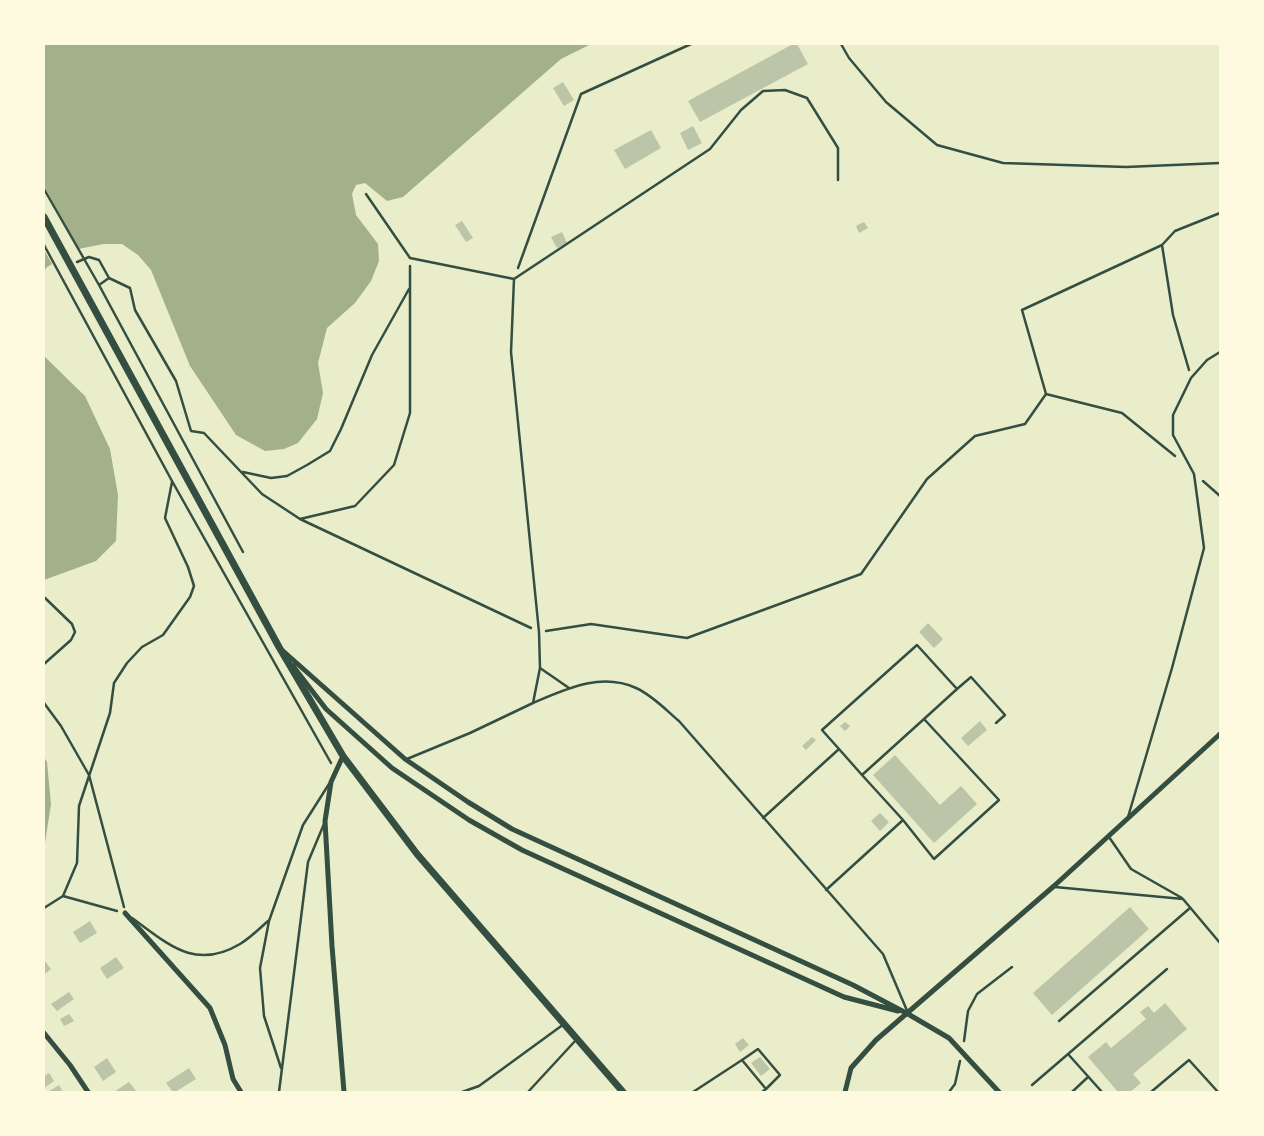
<!DOCTYPE html>
<style>
body{margin:0}
#map{position:relative;width:1264px;height:1136px;overflow:hidden;background:#e9edc9;font-family:"Alegreya Sans",sans-serif}
canvas{display:block}
.frame{position:absolute;inset:0;border:45px solid #fefae0;pointer-events:none}
</style>
<div id="map">
<canvas width="1264" height="1136"></canvas>
<div class="frame"></div>
</div>
<script>
const context = document.querySelector('canvas').getContext('2d');
context.lineJoin = 'round';
function paint(path, color) {
  context.fillStyle = color;
  context.fill(path, 'evenodd');
}
function stroke(path, color, width, dash) {
  context.strokeStyle = color;
  context.lineWidth = width;
  context.lineCap = dash ? 'butt' : 'round';
  context.setLineDash(dash || []);
  context.stroke(path);
}
const water = new Path2D(`
 M44 44H591L561 59 403 197 387 201 365 183 356 185 352 194 356 215 378 244 379 261 371 281 355 303 327 328 318 363 323 393 317 419 298 443 284 449 265 451 236 435 190 366 151 270 138 255 122 244H104L78 249 47 267 44 271Z
 M44 356 85 396 110 449 118 495 116 541 96 561 44 580Z
 M44 757 47 762 51 804 45 843 44 845Z`);
const pier = new Path2D(`
 M44 186 80 251 53 266 44 250Z`);
const building = new Path2D(`
 M793 44H797L808 64 700 122 688 101Z
 M563 82 574 100 564 106 553 88Z
 M693 126 702 143 688 150 680 133Z
 M651 130 661 148 625 169 614 150Z
 M462 221 473 238 466 242 455 225Z
 M864 222 868 228 859 233 856 226Z
 M562 232 567 243 557 248 551 237Z
 M928 623 943 639 934 648 919 632Z
 M980 721 987 730 968 746 961 738Z
 M845 722 850 726 845 731 840 726Z
 M812 737 816 740 806 750 802 746Z
 M895 755 940 805 961 786 977 804 934 843 873 775Z
 M880 813 889 822 880 831 871 821Z
 M1130 907 1149 929 1052 1015 1033 993Z
 M90 921 97 933 80 943 73 932Z
 M116 957 124 968 107 979 100 968Z
 M44 960 51 969 44 975Z
 M69 992 74 999 57 1011 51 1004Z
 M1165 1003 1187 1029 1133 1074 1141 1083 1130 1092H1118L1088 1057 1106 1042 1111 1048 1146 1019 1140 1012 1148 1006 1154 1013Z
 M69 1014 74 1021 64 1026 60 1019Z
 M743 1038 749 1045 740 1052 735 1044Z
 M760 1057 770 1069 761 1076 751 1063Z
 M107 1058 116 1072 103 1081 94 1067Z
 M189 1068 196 1079 175 1092H173L166 1083Z
 M49 1073 54 1081 44 1088V1076Z
 M129 1082 137 1092H114Z
 M59 1085 63 1092H48Z`);
const path = new Path2D(`
 M841 44 849 58 886 102 937 145 1003 163 1126 167 1220 163
 M44 189 99 285 243 552
 M44 245 172 481 331 763
 M77 262 89 257 99 260 109 278
 M518 268 581 94 691 44
 M99 285 109 278 130 288 135 310 176 381 191 431 204 433 262 494 300 519 355 506 394 465 410 413V266
 M1189 370 1173 315 1162 245 1175 231 1220 213
 M1046 394 1022 310 1162 245
 M243 472 271 478 287 476 307 465 330 451 341 429 372 355 409 289
 M1203 481 1220 496
 M300 519 531 628
 M44 597 72 624 75 632 71 640 44 664
 M546 631 591 624 687 638 861 574 927 479 975 436 1025 424 1046 394 1122 413 1175 456
 M44 703 61 726 89 775 124 907
 M63 896 77 863 79 806 110 713 114 683 127 663 142 647 163 635 190 597 194 586 188 567 165 518 172 482
 M44 908 63 896 117 911
 M964 1041 968 1011 977 994 1012 967
 M949 1092 955 1084 960 1061`);
const service = new Path2D(`
 M366 194 410 258 514 279
 M540 668 569 688
 M957 689 971 677 1005 715 996 723
 M533 703C566 689 601 672 636 688 652 695 666 710 679 721L883 954 908 1013
 M839 749 822 730 917 645 957 689 924 719
 M407 759 470 733 533 703 540 668 539 632 511 352 514 279 710 149 741 110 763 91 785 90 807 98 838 148V180
 M1128 817 1172 668 1204 548 1194 474 1173 435V415L1191 378 1207 360 1220 352
 M763 818 839 749 862 775 924 719 999 800 934 859 903 820
 M1109 837 1131 869 1182 898
 M1055 887 1183 899 1220 943
 M826 890 903 820 862 775
 M132 918C168 944 195 971 240 944 250 938 259 929 268 921
 M1059 1021 1190 908
 M1068 1054 1102 1092
 M742 1060 758 1049 780 1075 766 1089
 M281 1068 264 1016 260 968 269 921 303 825 329 784
 M1032 1085 1167 969
 M279 1092 308 862 324 824
 M462 1092 479 1086 564 1024
 M528 1092 576 1040
 M693 1092 742 1060 766 1089 762 1092
 M1072 1092 1088 1077
 M1151 1092 1189 1060 1218 1092`);
const minor = new Path2D(`
 M283 651 405 759 468 802 512 829 853 985 908 1014 949 1038 999 1092
 M293 666 326 709 392 768 469 820 522 850 844 997 898 1011
 M343 756 331 782 325 821 332 946 344 1092
 M125 913 210 1008 225 1045 233 1079 241 1092
 M44 1033 70 1065 88 1092
 M845 1092 851 1068 876 1040 1054 886 1220 734`);
const tertiary = new Path2D(`
 M44 217 279 647 343 756 417 854 623 1092`);
paint(water, '#a3b18a');
paint(pier, '#e9edc9');
paint(building, '#bcc5a7');
stroke(path, '#344e41', 2.5);
stroke(service, '#344e41', 2.5);
stroke(minor, '#344e41', 5);
stroke(tertiary, '#344e41', 7);
</script>
